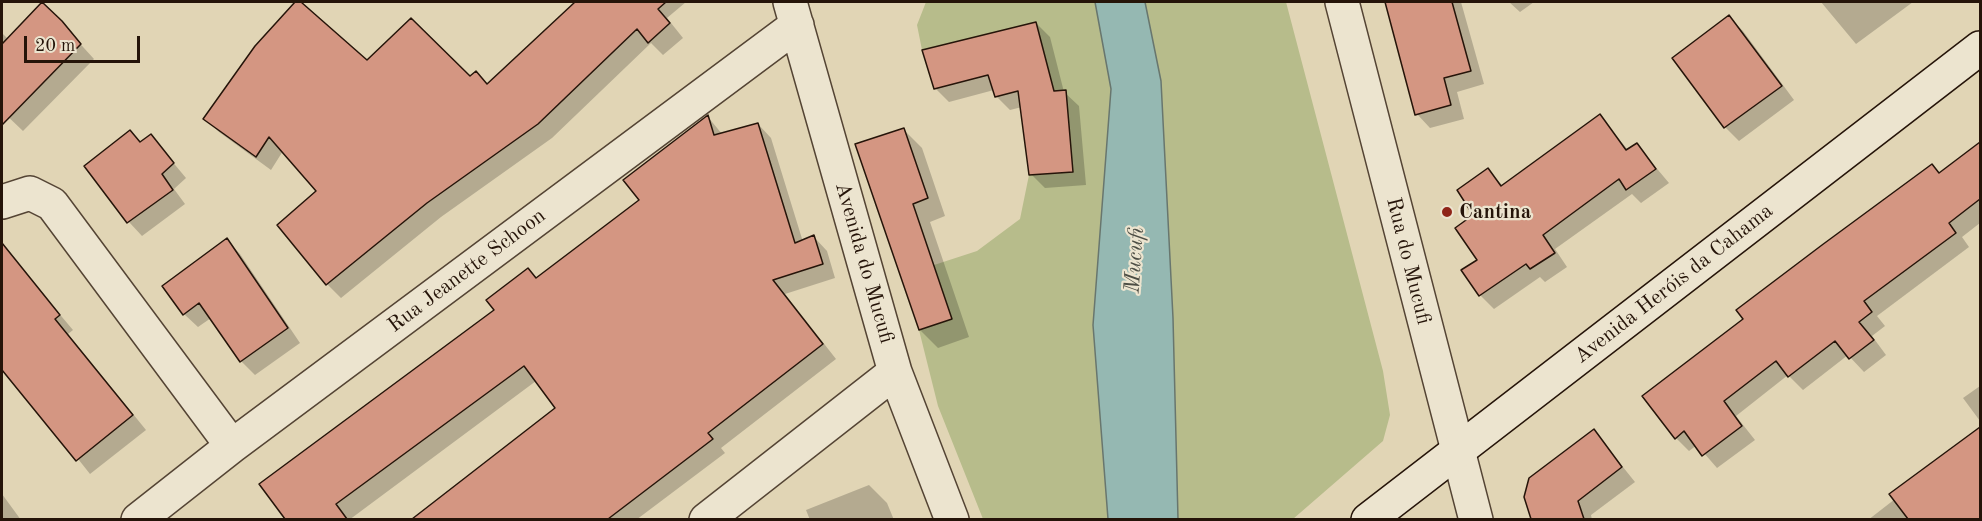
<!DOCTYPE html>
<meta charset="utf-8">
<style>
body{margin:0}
#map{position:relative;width:1982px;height:521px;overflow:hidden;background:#e1d5b5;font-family:"Old Standard TT",serif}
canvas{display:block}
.frame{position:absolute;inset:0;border:3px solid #251409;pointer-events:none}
.scale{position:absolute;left:24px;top:36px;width:116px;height:27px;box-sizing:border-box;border:3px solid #251409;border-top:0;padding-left:8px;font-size:18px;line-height:21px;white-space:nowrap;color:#251409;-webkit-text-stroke:4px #ece4cf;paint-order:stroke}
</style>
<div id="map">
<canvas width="1982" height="521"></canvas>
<div class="frame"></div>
<div class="scale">20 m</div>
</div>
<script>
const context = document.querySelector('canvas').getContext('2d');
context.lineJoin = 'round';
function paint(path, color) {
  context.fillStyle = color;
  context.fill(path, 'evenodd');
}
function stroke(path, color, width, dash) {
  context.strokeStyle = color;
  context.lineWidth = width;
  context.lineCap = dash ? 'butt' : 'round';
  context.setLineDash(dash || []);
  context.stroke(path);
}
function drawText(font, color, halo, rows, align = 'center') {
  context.font = font + ' "Old Standard TT",serif';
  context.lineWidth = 4.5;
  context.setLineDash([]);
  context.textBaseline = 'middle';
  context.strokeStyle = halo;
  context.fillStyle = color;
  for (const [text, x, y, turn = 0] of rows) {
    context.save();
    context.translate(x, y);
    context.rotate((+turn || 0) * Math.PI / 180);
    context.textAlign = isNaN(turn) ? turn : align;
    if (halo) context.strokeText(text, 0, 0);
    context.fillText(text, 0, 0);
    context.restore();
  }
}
const green = new Path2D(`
 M926 2H1286L1383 371 1390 415 1383 441 1293 519H983L938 406 919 330 952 319 934 265 977 251 1020 219 1029 175 1073 172 1066 91H1018L1013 73 1047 64 1036 22 922 50 917 25Z`);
const water = new Path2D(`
 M1095 2H1145L1161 81 1173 318 1178 519H1108L1093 325 1111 89Z`);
const shadow = new Path2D(`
 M297 2 367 62 470 78 476 73 488 85 577 2H686L667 18 683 38 663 55 651 43 552 138 441 217 341 298 327 284 318 191 283 151 271 170 219 132 205 119 256 47Z
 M1402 2H1461L1484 84 1457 92 1464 119 1430 128 1417 114 1388 6Z
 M1509 2H1534L1520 12Z
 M1821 2H1913L1856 44Z
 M43 3 94 59 23 131 2 111V33L8 39Z
 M1729 17 1743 31 1794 100 1739 141 1725 127 1674 59Z
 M1036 23 1050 37 1064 92 1079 106 1086 185 1045 188 1031 174 1022 107 1010 110 996 96 994 90 949 102 935 88Z
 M1600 116 1628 150 1637 145 1669 183 1641 203 1632 194 1555 249 1567 267 1545 282 1540 277 1494 309 1480 295 1475 215 1488 170 1503 186Z
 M708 117 722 134 758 124 771 138 803 242 814 237 827 251 835 278 785 294 836 359 721 448 725 453 636 520H414L557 408 536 381 349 520H287L262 484 496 310 528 270 537 279 641 201Z
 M904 130 922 148 945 216 930 222 969 337 938 348 920 330Z
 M130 132 141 143 151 136 186 178 174 189 185 204 142 236 129 222 86 166Z
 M1980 144V223L1962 237 1969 247 1877 316 1885 326 1872 336 1886 355 1864 372 1848 355 1803 390 1788 375 1736 416 1755 440 1717 468 1697 445 1689 451 1676 438 1940 174Z
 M227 240 240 254 300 343 255 375 241 361 211 318 198 327 184 314Z
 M2 246 73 330 68 334 146 430 90 474 2 363Z
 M1980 386V421L1963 398Z
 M1980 428V520H1868L1895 499 1891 495Z
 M1594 431 1635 482 1591 515 1592 520H1532L1526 497Z
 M869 485 887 503 894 520H810L806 510Z
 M2 494 21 520H2Z`);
const building = new Path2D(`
 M42 2 62 21 81 44 2 125V44Z
 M295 2H301L367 60 411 18 470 76 476 71 487 84 575 2H666L658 9 670 23 648 43 637 29 538 124 427 203 326 285 277 225 316 191 269 137 256 157 203 119 255 46Z
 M1385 2H1452L1471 71 1444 78 1451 105 1415 115Z
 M1729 15 1782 86 1724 128 1672 58Z
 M1036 22 1054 91 1066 90 1073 172 1029 175 1018 91 995 97 988 75 934 89 922 50Z
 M1600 114 1626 150 1637 143 1656 169 1626 190 1619 179 1543 235 1555 253 1530 269 1526 264 1479 296 1461 270 1477 260 1455 228 1473 215 1457 190 1488 168 1501 186Z
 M708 115 714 135 758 123 795 243 814 235 823 264 773 280 823 344 708 433 713 439 608 519H412L555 408 524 366 336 504 347 519H285L259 484 494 310 486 300 528 268 536 278 639 200 623 180Z
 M904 128 928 198 913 204 952 319 919 330 855 144Z
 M130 130 140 142 151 134 174 163 162 174 173 190 127 223 84 166Z
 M1980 142V199L1949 223 1956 233 1864 301 1872 312 1859 322 1874 340 1849 359 1835 341 1788 377 1776 361 1724 401 1742 426 1702 456 1684 431 1675 439 1642 396 1743 319 1736 310 1822 245 1932 164 1939 173Z
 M227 238 288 328 240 362 199 303 183 315 162 286Z
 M2 243 60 315 55 319 133 415 76 461 2 370Z
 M1980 427V519H1908L1889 494Z
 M1594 429 1622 467 1578 501 1584 519H1531L1524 497 1529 478Z`);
const street = new Path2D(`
 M790 2 895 372 952 520
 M1342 2 1476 520
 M2 202 30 193 52 204 232 446
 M138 520 232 446 797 25
 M706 520 895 372`);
const secondary = new Path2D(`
 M1368 520 1980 48`);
const markers = [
 [1447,212,6,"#8f2418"]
];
const poiNames = [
 ["Cantina",1459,212]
];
const streetNames = [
 ["Rua do Mucufi",1408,261,76],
 ["Avenida do Mucufi",864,263,74],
 ["Rua Jeanette Schoon",467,271,-37],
 ["Avenida Heróis da Cahama",1674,284,-38]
];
const waterNames = [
 ["Mucufi",1135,260,-86]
];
paint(green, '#b7bc8b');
paint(water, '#95b8b2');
stroke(water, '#68766e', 1.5);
paint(shadow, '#0003');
paint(building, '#d49682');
stroke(building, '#251409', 1.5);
stroke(street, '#544434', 36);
stroke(secondary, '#251409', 36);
stroke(street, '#ece4cf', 33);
stroke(secondary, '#ece4cf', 33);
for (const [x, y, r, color] of markers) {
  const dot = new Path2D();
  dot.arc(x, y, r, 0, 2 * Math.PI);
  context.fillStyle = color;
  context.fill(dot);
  stroke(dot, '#ece4cf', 2);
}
drawText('bold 21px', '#251409', '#ece4cf', poiNames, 'left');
drawText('21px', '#251409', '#ece4cf', streetNames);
drawText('italic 22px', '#4c4d44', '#ece4cf', waterNames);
</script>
